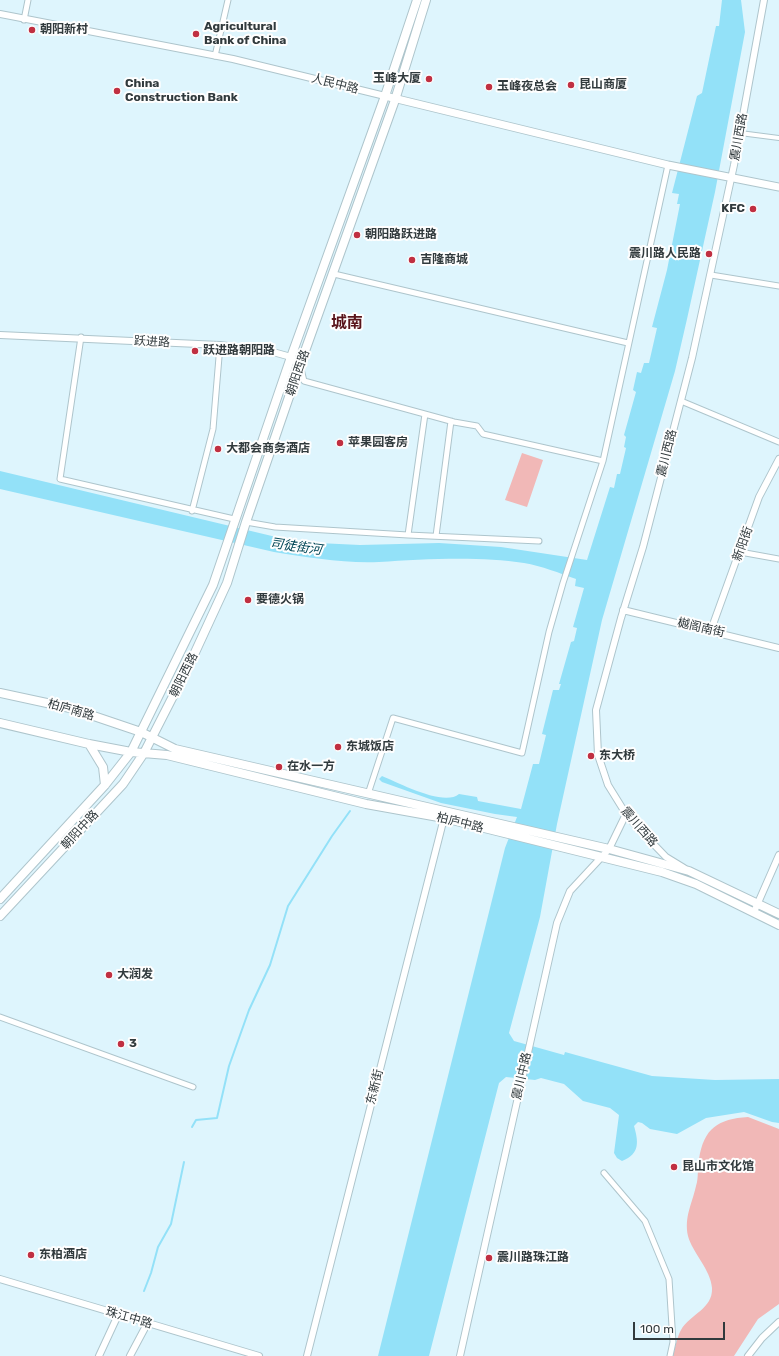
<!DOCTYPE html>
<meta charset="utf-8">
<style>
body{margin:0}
#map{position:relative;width:779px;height:1356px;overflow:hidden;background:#def5fd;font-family:Rubik,sans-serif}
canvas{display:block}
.scale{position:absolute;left:633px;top:1322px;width:92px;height:18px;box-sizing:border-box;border:2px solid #313a3d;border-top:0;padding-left:5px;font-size:12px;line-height:14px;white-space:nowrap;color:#313a3d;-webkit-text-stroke:3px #fefefe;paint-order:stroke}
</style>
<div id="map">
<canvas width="779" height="1356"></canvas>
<div class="scale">100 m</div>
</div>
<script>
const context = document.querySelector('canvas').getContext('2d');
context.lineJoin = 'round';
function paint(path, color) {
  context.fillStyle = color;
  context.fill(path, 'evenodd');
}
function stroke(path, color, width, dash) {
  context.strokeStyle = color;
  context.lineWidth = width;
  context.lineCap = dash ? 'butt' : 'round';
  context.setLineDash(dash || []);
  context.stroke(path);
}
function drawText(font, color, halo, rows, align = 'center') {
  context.font = font + ' Rubik,"Noto Sans SC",sans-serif';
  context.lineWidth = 4;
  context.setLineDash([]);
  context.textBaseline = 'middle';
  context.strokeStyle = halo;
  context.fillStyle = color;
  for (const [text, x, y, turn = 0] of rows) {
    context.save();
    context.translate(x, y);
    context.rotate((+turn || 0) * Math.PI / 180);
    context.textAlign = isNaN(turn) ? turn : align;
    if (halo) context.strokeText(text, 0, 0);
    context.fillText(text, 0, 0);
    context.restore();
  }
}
const green = new Path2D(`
 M522 453 543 460 527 507 505 500Z
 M748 1117 779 1129V1304L758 1319 734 1356H673C675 1348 677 1337 681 1330 690 1314 713 1309 712 1288 711 1270 692 1252 688 1236 684 1217 692 1204 696 1186 699 1177 697 1168 699 1159 704 1128 718 1119 748 1117Z`);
const water = new Path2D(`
 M722 0H741L745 32 715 192 687 319 675 371 602 620 557 824 540 917 509 1033 514 1041 564 1055 565 1052 652 1076 715 1080 779 1079V1123L772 1122 744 1112 706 1118 677 1134 650 1129 642 1123 638 1122 634 1126C638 1140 641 1154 622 1161L617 1158 614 1153 619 1115 610 1108 583 1101 564 1084 541 1078 535 1080 506 1077 499 1083 429 1356H378L505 848 517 817 495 814 441 803 382 782 379 779 382 776C399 783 444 807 459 794L477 797 478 801 521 809 533 764H539L546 735 542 734 553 690H559L561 684H559L571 642 574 641 577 628 573 627 584 588 575 586 576 579C559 573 542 566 524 563 480 556 424 559 379 562 348 564 305 557 274 552L0 489V471L297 542 360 545 439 543 501 547 587 560 610 487 614 488 617 474H620L626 448 624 447 626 437 624 435 636 392 633 390 637 372 641 373 644 363H649L657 328 652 327 667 270 680 204H677L679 194 672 193 697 96 702 93 716 26H719Z`);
const stream = new Path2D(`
 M192 1127 196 1120 217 1118 229 1066 249 1010 270 965 288 906 332 836 350 811
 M144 1291 151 1273 158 1247 171 1224 184 1162`);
const pedestrian = new Path2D(`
 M740 133 779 138`);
const minor = new Path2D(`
 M24 20 28 0
 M215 56 228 0
 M334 274 628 343
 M711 275 779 286
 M81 337 60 479 234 519
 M300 365 304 381 454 422 477 426 483 434 603 461
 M681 401 779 442
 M192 511 213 429 220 345
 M246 522 275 527 408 535 425 414
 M408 535 539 541
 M436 536 451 421
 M740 552 779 559
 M368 794 393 718 522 753 549 632 563 583 603 461 668 165
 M0 1017 193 1087
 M604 1173 645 1221 669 1279 673 1342 670 1356`);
const tertiary = new Path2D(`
 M0 14 233 59 385 96
 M0 335 220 345 273 352 291 357 300 365
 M623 610 779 648
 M711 630 759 497 779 459
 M684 868 666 857 638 828 626 814 608 785 598 755 596 710 621 618 643 547 692 358 734 165 764 0
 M754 912 779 855
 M0 1279 259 1356
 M99 1356 118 1315
 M130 1356 147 1324
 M307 1356 444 818
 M460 1356 557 923 570 891 609 849 626 814
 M748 1356 762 1338 779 1322`);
const secondary = new Path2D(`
 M385 96 668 165 779 187`);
const primary = new Path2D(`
 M0 693 70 708 141 732 175 749 609 849 689 871 779 914
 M0 723 89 744 131 752 167 755 366 804 444 818 662 872 696 884 779 925
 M89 744 103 767 105 785
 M0 899 105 785 131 752 213 585 291 357 385 96 417 0
 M0 916 123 784 144 753 192 659 227 583 246 522 300 365 395 100 426 0`);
const markers = [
 [32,30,4,"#c02f41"],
 [196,34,4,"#c02f41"],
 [429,79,4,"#c02f41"],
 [571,85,4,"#c02f41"],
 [489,87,4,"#c02f41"],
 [117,91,4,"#c02f41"],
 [753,209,4,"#c02f41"],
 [357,235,4,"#c02f41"],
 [709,254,4,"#c02f41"],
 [412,260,4,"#c02f41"],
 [195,351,4,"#c02f41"],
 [340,443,4,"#c02f41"],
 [218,449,4,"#c02f41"],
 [248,600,4,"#c02f41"],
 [338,747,4,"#c02f41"],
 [591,756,4,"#c02f41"],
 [279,767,4,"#c02f41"],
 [109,975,4,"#c02f41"],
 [121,1044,4,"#c02f41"],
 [674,1167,4,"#c02f41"],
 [31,1255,4,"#c02f41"],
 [489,1258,4,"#c02f41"]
];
const poiNames = [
 ["Agricultural",204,27],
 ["Bank of China",204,41],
 ["朝阳新村",40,30],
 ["玉峰大厦",421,79,"right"],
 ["China",125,84],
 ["Construction Bank",125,98],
 ["昆山商厦",579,85],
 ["玉峰夜总会",497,87],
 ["KFC",745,209,"right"],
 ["朝阳路跃进路",365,235],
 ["震川路人民路",701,254,"right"],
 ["吉隆商城",420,260],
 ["跃进路朝阳路",203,351],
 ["苹果园客房",348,443],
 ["大都会商务酒店",226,449],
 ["要德火锅",256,600],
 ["东城饭店",346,747],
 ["东大桥",599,756],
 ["在水一方",287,767],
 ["大润发",117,975],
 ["3",129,1044],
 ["昆山市文化馆",682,1167],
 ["东柏酒店",39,1255],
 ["震川路珠江路",497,1258]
];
const streetNames = [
 ["人民中路",335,84,14],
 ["震川西路",739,137,-80],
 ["跃进路",152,342,3],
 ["朝阳西路",298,373,-71],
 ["震川西路",667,453,-76],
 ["新阳街",743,544,-70],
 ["樾阁南街",701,628,13],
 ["朝阳西路",184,675,-64],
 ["柏庐南路",71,710,16],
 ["柏庐中路",460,823,14],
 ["震川西路",639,827,49],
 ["朝阳中路",80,830,-47],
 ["震川中路",522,1076,-77],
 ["东新街",375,1087,-76],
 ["珠江中路",129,1318,16]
];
const waterNames = [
 ["司徒街河",296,547,8]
];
const districtNames = [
 ["城南",347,323]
];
paint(green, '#f1b8b7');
paint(water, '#93e1f8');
stroke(stream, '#93e1f8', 2);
stroke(pedestrian, '#aec5cc', 6);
stroke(minor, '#aec5cc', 7);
stroke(tertiary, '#aec5cc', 8);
stroke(secondary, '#aec5cc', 9);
stroke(primary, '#aec5cc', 10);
stroke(pedestrian, '#fff', 4);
stroke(minor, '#fff', 5);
stroke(tertiary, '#fff', 6);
stroke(secondary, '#fff', 7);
stroke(primary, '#fff', 8);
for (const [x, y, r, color] of markers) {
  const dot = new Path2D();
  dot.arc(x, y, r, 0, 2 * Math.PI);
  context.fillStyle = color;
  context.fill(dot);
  stroke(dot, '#fefefe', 1.5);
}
drawText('bold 12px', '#313a3d', '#fefefe', poiNames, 'left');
drawText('12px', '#313a3d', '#fefefe', streetNames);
drawText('italic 13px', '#004656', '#fefefe', waterNames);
drawText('bold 16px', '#59141b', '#fefefe', districtNames);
</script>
